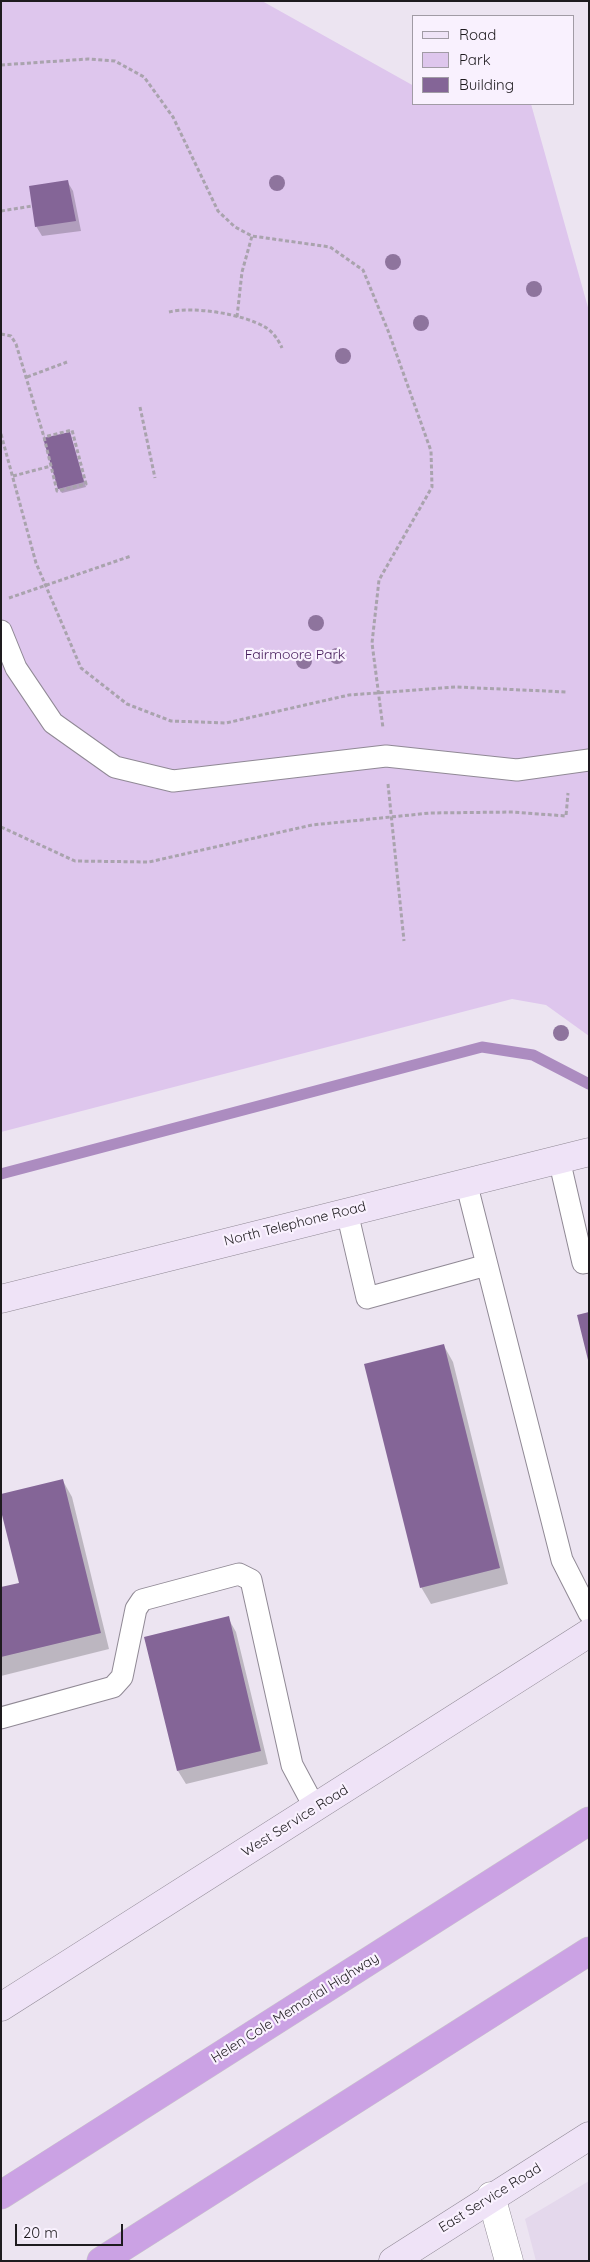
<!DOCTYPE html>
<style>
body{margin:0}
#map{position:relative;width:590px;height:2262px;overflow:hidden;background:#ece4f1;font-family:Quicksand,sans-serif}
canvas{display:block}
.frame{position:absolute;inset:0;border:2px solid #1e1b1f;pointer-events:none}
.legend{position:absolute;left:412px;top:15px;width:162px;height:90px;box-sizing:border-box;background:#f9f1fe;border:1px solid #a19ba5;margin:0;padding:6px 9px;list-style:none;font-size:15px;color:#1e1b1f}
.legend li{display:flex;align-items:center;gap:10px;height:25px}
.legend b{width:25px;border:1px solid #a19ba5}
.scale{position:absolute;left:15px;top:2224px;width:108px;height:22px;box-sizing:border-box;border:2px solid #1e1b1f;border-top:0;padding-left:6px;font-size:15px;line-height:18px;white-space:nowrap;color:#1e1b1f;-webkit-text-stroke:4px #f9f1fe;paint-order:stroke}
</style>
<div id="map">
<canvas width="590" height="2262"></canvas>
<div class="frame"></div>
<ul class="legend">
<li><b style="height:6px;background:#efe3f7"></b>Road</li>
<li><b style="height:14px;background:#dec6ed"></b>Park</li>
<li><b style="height:14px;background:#846597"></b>Building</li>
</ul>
<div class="scale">20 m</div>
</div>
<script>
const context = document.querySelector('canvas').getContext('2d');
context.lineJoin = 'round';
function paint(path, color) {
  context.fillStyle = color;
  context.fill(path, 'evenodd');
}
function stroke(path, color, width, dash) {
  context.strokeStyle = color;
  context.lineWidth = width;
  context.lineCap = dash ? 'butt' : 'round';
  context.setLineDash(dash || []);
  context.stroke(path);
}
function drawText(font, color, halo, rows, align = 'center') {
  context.font = font + ' Quicksand,sans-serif';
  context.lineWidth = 4.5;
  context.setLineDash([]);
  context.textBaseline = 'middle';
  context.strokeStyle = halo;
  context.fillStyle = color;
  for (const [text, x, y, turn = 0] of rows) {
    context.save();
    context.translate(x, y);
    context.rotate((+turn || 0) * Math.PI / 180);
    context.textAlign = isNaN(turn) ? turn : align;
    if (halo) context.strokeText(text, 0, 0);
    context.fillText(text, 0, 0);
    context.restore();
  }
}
const built = new Path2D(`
 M589 2181V2261H536L525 2219Z`);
const green = new Path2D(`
 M1 1H262L414 86V104H531L589 311V1036L546 1005 512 999 1 1132Z`);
const shadow = new Path2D(`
 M67 181 73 191 81 231 42 236 36 226Z
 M70 433 86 487 62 493 59 489Z
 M444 1346 453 1362 508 1584 431 1604 421 1587Z
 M63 1481 72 1497 109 1649 1 1676V1588L21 1584Z
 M228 1618 236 1632 268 1764 186 1784 178 1771Z`);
const stream = new Path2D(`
 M1 1174 482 1047 533 1055 589 1084`);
const building = new Path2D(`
 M68 180 76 221 35 227 29 186Z
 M70 432 84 482 58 489 43 438Z
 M589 1312V1360H588L577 1315Z
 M444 1344 500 1568 420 1588 364 1364Z
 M63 1479 101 1633 1 1657V1587L19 1583 1 1511V1494Z
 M229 1616 261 1751 177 1771 144 1637Z`);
const path = new Path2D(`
 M1 65 88 59 115 61 144 77 173 117 218 211 235 227 252 236 330 247 363 270 389 333 431 451 432 487 379 580 372 643 383 728
 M1 211 32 206
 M169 312C193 306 243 314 265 327 273 332 278 339 282 348
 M237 317 242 272 252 236
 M1 334 11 336 16 344 44 437 57 491 86 484 72 430 44 437
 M27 377 67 362
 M140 407 155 478
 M1 434 36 563 81 668 127 704 171 721 226 723 349 695 456 687 567 692
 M13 476 51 466
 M9 598 131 556
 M388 784 404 941
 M1 827 75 861 149 862 312 825 430 813 513 812 566 816 568 793`);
const lane = new Path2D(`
 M1 631 16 668 53 723 115 767 173 781 386 756 517 770 589 760
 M559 1159 583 1263 589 1262
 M466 1182 562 1560 589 1613
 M347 1212 367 1298 487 1265
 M1 1718 113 1687 122 1677 136 1609 142 1600 239 1574 251 1580 292 1765 315 1808`);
const street = new Path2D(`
 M491 2196 509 2261`);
const secondary = new Path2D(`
 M1 1299 589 1152
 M1 2007 589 1633
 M393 2261 589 2136`);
const highway = new Path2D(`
 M1 2195 589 1821
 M101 2261 589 1951`);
const trees = [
 [277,183],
 [393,262],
 [534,289],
 [421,323],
 [343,356],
 [316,623],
 [337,656],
 [304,661],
 [561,1033]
];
const parkNames = [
 ["Fairmoore Park",295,655]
];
const streetNames = [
 ["North Telephone Road",295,1224,-14],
 ["West Service Road",295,1821,-32],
 ["Helen Cole Memorial Highway",295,2008,-32],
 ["East Service Road",490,2198,-32]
];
paint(built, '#e4d8ec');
paint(green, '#dec6ed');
paint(shadow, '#0003');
stroke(stream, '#ac8cc0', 11);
paint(building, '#846597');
stroke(lane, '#908995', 23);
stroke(street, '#908995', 29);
stroke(secondary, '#908995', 29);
stroke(highway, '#c9c8c9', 29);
stroke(path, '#a9a3ad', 3, [4, 2.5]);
stroke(lane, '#fff', 21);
stroke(street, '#fff', 28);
stroke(secondary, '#efe3f7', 28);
stroke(highway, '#cba2e4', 28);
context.fillStyle = '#8e749d';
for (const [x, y] of trees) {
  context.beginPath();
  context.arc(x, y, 8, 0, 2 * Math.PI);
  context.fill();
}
drawText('14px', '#421858', '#f9f1fe', parkNames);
drawText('14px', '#1e1b1f', '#f9f1fe', streetNames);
</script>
